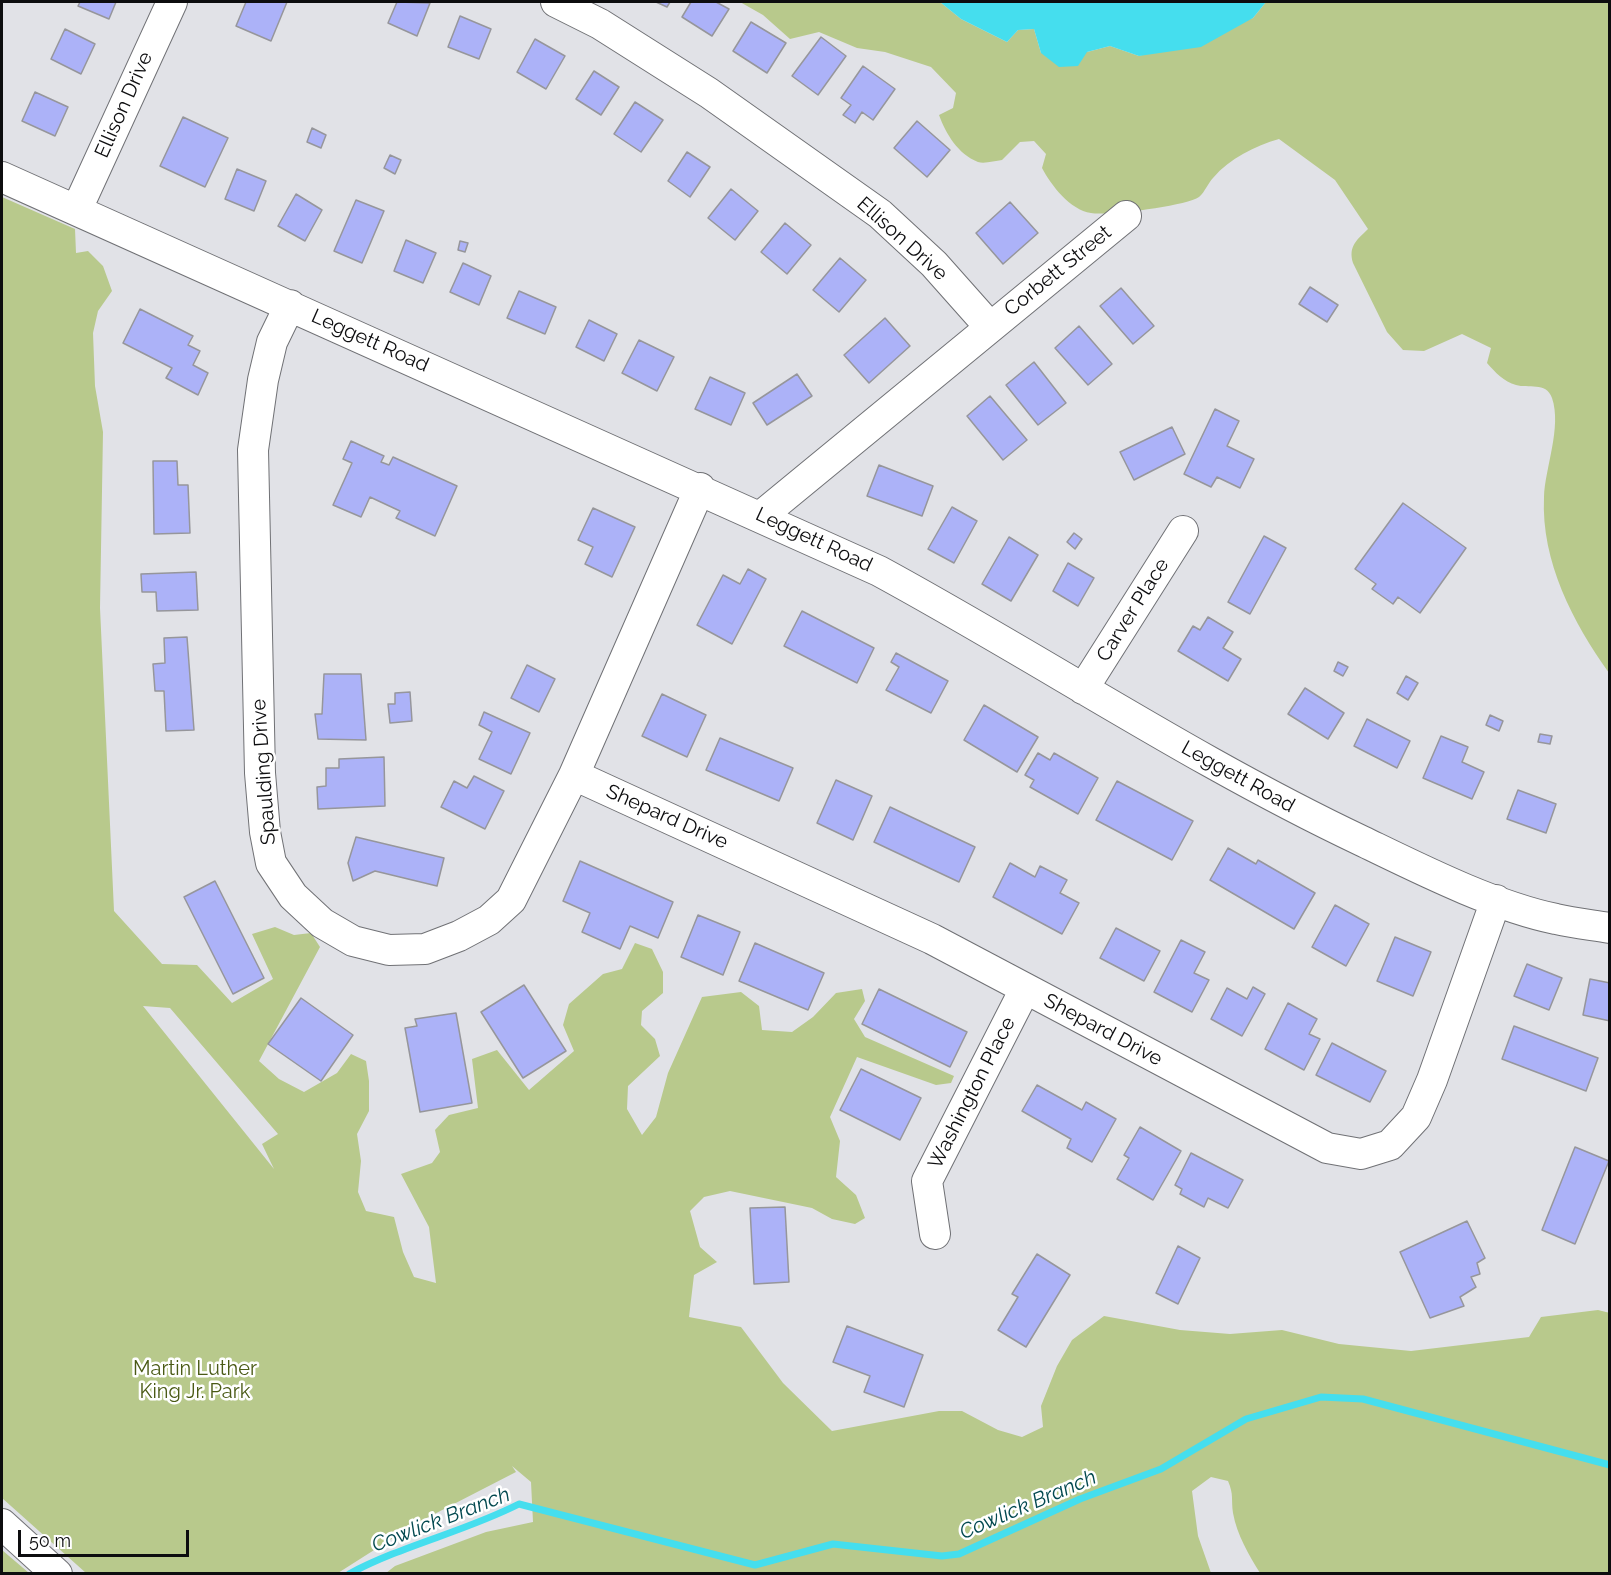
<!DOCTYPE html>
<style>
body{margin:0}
#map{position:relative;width:1611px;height:1575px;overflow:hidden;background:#e1e2e7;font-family:Raleway,sans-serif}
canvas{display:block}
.frame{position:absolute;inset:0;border:3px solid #0d0d0f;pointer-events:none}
.scale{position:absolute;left:18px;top:1530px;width:171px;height:27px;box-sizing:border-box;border:3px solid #0d0d0f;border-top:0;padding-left:8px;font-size:18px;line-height:21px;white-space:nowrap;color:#0d0d0f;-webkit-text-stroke:4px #fff;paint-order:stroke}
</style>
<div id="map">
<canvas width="1611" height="1575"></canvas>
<div class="frame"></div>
<div class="scale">50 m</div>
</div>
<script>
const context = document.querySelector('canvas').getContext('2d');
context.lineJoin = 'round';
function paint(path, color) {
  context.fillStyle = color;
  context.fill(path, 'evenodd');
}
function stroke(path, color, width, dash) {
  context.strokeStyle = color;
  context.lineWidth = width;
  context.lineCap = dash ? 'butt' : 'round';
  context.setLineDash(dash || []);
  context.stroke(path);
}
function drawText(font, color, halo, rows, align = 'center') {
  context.font = font + ' Raleway,sans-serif';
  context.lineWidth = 5;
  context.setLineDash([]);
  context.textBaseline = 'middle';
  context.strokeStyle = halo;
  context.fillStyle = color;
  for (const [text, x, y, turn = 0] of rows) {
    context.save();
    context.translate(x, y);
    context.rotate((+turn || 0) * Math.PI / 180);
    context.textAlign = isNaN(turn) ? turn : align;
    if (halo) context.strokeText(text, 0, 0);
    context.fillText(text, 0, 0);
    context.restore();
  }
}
const green = new Path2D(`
 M740 2H940L961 19 1007 42 1018 30 1034 29 1041 53 1087 52 1110 46 1139 56 1253 18 1266 2H1609V673C1573 622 1541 562 1544 497 1545 468 1562 427 1552 398 1546 381 1528 389 1516 385 1504 382 1495 372 1487 363L1491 348 1462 334 1424 351 1403 350 1387 332 1353 263C1348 246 1357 240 1368 229L1335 180 1279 139C1255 146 1230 158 1213 178 1208 183 1205 192 1199 197 1186 206 1108 216 1091 213 1070 210 1051 185 1042 168L1046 154 1034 141 1020 142 1002 160C995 161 984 164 978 162 958 154 946 134 939 115L953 108 956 93 931 67 885 52 857 48 819 32 790 39 763 15Z
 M2 197 75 229 76 253 88 251 103 266 112 291 98 311 93 333 95 386 103 432 100 608 114 911 162 964 197 965 232 1003 273 979 252 934 275 927 294 935 311 933 320 947 259 1061 279 1079 304 1092 337 1073 351 1054 366 1061 369 1081V1111L357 1134 361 1161 358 1192 366 1211 394 1217 403 1252 414 1277 436 1283 429 1227 401 1174 432 1163 440 1152 435 1130 449 1115 478 1108 472 1059 497 1050 529 1090 574 1051 563 1025 569 1004 603 974 622 969 635 943 652 949 663 972V993L642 1011 641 1025 655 1039 660 1056 628 1086 627 1109 642 1135 656 1117 668 1073 702 997 741 992 759 1006 762 1030 792 1032 813 1017 836 993 862 989 865 1001 854 1019 865 1037 954 1076 951 1083 936 1085 857 1057 830 1117 840 1141 836 1177 856 1195 865 1218 855 1224 832 1219 812 1208 730 1191 704 1197 690 1211 700 1247 717 1262 694 1275 689 1317 741 1327 783 1383 832 1431 939 1411H962L998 1430 1022 1437 1043 1427 1041 1406 1057 1366 1072 1340 1104 1316 1180 1330 1230 1334 1282 1330 1339 1344 1411 1351 1529 1337 1541 1317 1598 1310 1610 1313 1609 1573H1260C1249 1555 1237 1535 1233 1513 1231 1499 1234 1495 1228 1481L1211 1477 1192 1491 1198 1536 1211 1573H386L395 1566 486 1532 533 1522 531 1482 512 1466 516 1472 415 1524 338 1573H86L2 1498ZM143 1006 170 1008 278 1134 262 1144 274 1169Z
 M2 1550 29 1573H2Z`);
const water = new Path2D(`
 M940 2H1266L1253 18 1201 47 1139 56 1110 46 1087 52 1078 66 1059 67 1041 53 1034 29 1018 30 1007 42 961 19Z`);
const stream = new Path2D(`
 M349 1574C403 1545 464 1532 519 1504L755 1565 833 1544 942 1556 959 1554 1080 1499 1161 1469 1246 1419 1321 1397 1363 1399 1610 1465`);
const building = new Path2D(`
 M80 2H116L109 19 78 6Z
 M246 2H287L271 41 236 26Z
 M397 2 430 3 417 36 388 23Z
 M656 2H670L667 7Z
 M691 2H716L729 9 712 36 682 17Z
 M460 16 491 29 479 59 448 47Z
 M751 22 786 43 767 73 733 51Z
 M65 29 95 44 81 74 51 59Z
 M821 37 846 56 818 95 792 76Z
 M535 39 565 56 546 89 517 72Z
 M863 66 895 89 873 120 862 112 855 123 843 115 851 105 841 98Z
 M594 71 619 87 601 115 576 99Z
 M35 92 68 107 55 136 22 121Z
 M635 102 663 120 641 152 614 134Z
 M183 117 228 138 205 187 160 166Z
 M917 121 950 150 927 177 894 148Z
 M312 128 326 135 321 148 307 142Z
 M687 152 710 167 690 197 668 181Z
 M390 155 401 160 395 174 384 168Z
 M237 169 266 181 254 211 225 199Z
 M731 189 758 211 735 240 708 218Z
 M296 194 322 210 305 241 278 226Z
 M356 200 384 211 362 263 334 251Z
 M1010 202 1038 233 1003 264 976 233Z
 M785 223 811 245 787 274 761 252Z
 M406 240 436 253 423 283 394 271Z
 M460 241 468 243 465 252 458 250Z
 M840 258 866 280 839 312 813 290Z
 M463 263 491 276 479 305 450 292Z
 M1310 287 1338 305 1327 322 1299 304Z
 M1121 288 1154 326 1133 344 1100 306Z
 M519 291 556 307 545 334 507 318Z
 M140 309 193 336 188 345 200 351 193 365 208 373 198 395 166 378 172 368 123 343Z
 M885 318 910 346 869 383 844 355Z
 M589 320 617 334 604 361 576 347Z
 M1079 326 1112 364 1088 385 1055 348Z
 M639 340 674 357 657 391 622 373Z
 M1034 362 1066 403 1038 425 1006 385Z
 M797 374 812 396 767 425 753 403Z
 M710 377 745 393 731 425 695 409Z
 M990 396 1027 440 1003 460 967 416Z
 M1215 409 1239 421 1227 446 1254 459 1240 488 1217 477 1211 487 1184 474Z
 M1172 427 1185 454 1134 480 1120 452Z
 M351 441 384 456 381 462 389 465 393 457 457 486 435 536 396 518 400 511 370 497 361 517 333 505 352 463 343 459Z
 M153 461H177L178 485H188L190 533 154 534Z
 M879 465 933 486 922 516 867 496Z
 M1403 503 1466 548 1420 613 1398 597 1393 604 1372 589 1376 584 1355 569Z
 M952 507 977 521 954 563 928 549Z
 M593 508 635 527 612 577 585 564 593 547 578 540Z
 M1074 533 1082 539 1075 549 1067 542Z
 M1264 536 1286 548 1250 614 1228 602Z
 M1009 537 1038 555 1011 601 982 584Z
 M1068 563 1094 578 1078 606 1053 591Z
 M748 569 766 579 732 644 697 625 723 575 740 584Z
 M196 572 198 610 157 611 156 592H142L141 574Z
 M802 611 874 648 857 683 784 646Z
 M1208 617 1233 632 1223 648 1241 659 1228 681 1178 651 1193 626 1200 630Z
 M187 637 194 730 166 731 164 691H155L153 664 165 663 164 638Z
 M896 653 948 681 931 713 886 690 899 667 891 662Z
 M1338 662 1348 667 1343 676 1334 671Z
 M527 665 555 679 539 712 511 698Z
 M324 674H361L366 740 318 739 315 714H322Z
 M1406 676 1418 683 1408 700 1397 693Z
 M1305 688 1344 713 1328 739 1288 714Z
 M410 692 412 721 390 723 388 704H395V693Z
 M662 694 706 715 687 757 642 736Z
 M984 705 1038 737 1017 772 964 740Z
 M484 712 530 733 511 774 479 759 492 732 479 725Z
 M1490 715 1503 721 1499 731 1486 725Z
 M1367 719 1410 741 1397 768 1354 746Z
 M1540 734 1552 736 1550 744 1538 742Z
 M1441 736 1468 747 1462 762 1484 772 1472 799 1423 778Z
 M720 738 793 768 779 801 706 770Z
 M1038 753 1050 760 1054 753 1098 778 1078 814 1030 787 1034 780 1025 775Z
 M384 757 385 806 318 809 317 787 326 786V768H339V759Z
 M474 776 504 791 485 829 441 807 454 781 467 788Z
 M836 780 872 796 853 840 817 823Z
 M1117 781 1193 821 1172 860 1096 820Z
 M1518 790 1556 804 1546 833 1507 819Z
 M890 807 975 847 959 882 874 842Z
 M356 837 444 858 437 886 375 871 353 881 348 863Z
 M1228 848 1256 864 1258 860 1315 893 1294 929 1210 880Z
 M580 861 673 902 658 938 630 926 620 949 582 932 590 913 563 901Z
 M1010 863 1035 877 1040 866 1067 880 1060 893 1079 903 1062 934 993 897Z
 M215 881 264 978 233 994 184 897Z
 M1335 905 1369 924 1346 966 1312 947Z
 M698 915 740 932 723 975 681 957Z
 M1116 928 1160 951 1144 981 1100 958Z
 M1395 937 1431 952 1413 996 1377 981Z
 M1181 940 1205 952 1194 973 1209 980 1192 1012 1154 992Z
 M755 943 824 973 808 1010 739 981Z
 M1527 964 1562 978 1549 1010 1514 996Z
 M1590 979 1610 983V1021L1583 1015Z
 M524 985 566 1051 523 1078 481 1012Z
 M1253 987 1265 994 1242 1036 1211 1019 1227 988 1247 999Z
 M879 989 967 1032 950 1067 862 1024Z
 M301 998 353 1035 321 1081 268 1044Z
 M1288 1003 1317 1019 1309 1034 1320 1039 1304 1070 1265 1049Z
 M456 1013 472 1103 420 1112 405 1028 417 1026 415 1019Z
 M1514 1026 1598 1058 1586 1091 1502 1059Z
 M1332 1043 1386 1071 1370 1102 1316 1075Z
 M861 1069 921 1098 900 1140 840 1110Z
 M1037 1085 1082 1110 1086 1102 1116 1119 1092 1162 1067 1148 1071 1139 1022 1111Z
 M1140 1127 1181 1151 1153 1200 1117 1179 1129 1158 1124 1155Z
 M1575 1147 1609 1161 1575 1244 1542 1230Z
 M1191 1153 1243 1180 1228 1208 1208 1198 1204 1207 1180 1194 1182 1189 1175 1185Z
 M785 1207 789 1282 754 1284 750 1208Z
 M1467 1221 1485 1258 1477 1263 1480 1274 1471 1277 1476 1287 1460 1297 1464 1306 1430 1318 1400 1252Z
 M1178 1246 1200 1258 1178 1304 1156 1293Z
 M1037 1254 1070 1275 1026 1347 998 1330 1018 1297 1012 1294Z
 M847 1326 923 1355 904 1407 864 1392 870 1376 833 1362Z`);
const minor = new Path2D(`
 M556 2 600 24 709 93 880 214 934 264 990 327
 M2 177 879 571C1041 659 1195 762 1362 841 1420 869 1493 906 1556 919 1573 923 1592 925 1610 928
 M77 209 172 2
 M290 305 272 342 263 380 253 450 260 773 265 832 271 863 293 896 322 923 353 941 389 950 425 949 459 936 489 920 511 900 574 775 700 488
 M761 516 1126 216
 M1083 689 1183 531
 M574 775 932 939 1327 1148 1361 1154 1390 1145 1416 1117 1432 1080 1496 900
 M935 1234 927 1181 1025 989
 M2 1524 57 1574`);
const streetNames = [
 ["Ellison Drive",124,105,-66],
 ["Ellison Drive",902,239,42],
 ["Corbett Street",1058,271,-39],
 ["Leggett Road",370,341,24],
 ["Leggett Road",814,540,25],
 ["Carver Place",1133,610,-58],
 ["Spaulding Drive",264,772,-94],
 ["Leggett Road",1238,777,29],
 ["Shepard Drive",667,817,24],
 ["Shepard Drive",1103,1030,28],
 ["Washington Place",972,1093,-63]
];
const parkNames = [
 ["Martin Luther",195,1369],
 ["King Jr. Park",195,1392]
];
const waterNames = [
 ["Cowlick Branch",1028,1505,-23],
 ["Cowlick Branch",441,1520,-21]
];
paint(green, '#b8c98c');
paint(water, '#45deee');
stroke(stream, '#45deee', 7);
paint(building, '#acb2f8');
stroke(building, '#96969b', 1.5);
stroke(minor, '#707175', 32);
stroke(minor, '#fff', 30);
drawText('20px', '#0d0d0f', '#fff', streetNames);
drawText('20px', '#4a5a15', '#fff', parkNames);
drawText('italic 21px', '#034950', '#fff', waterNames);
</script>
